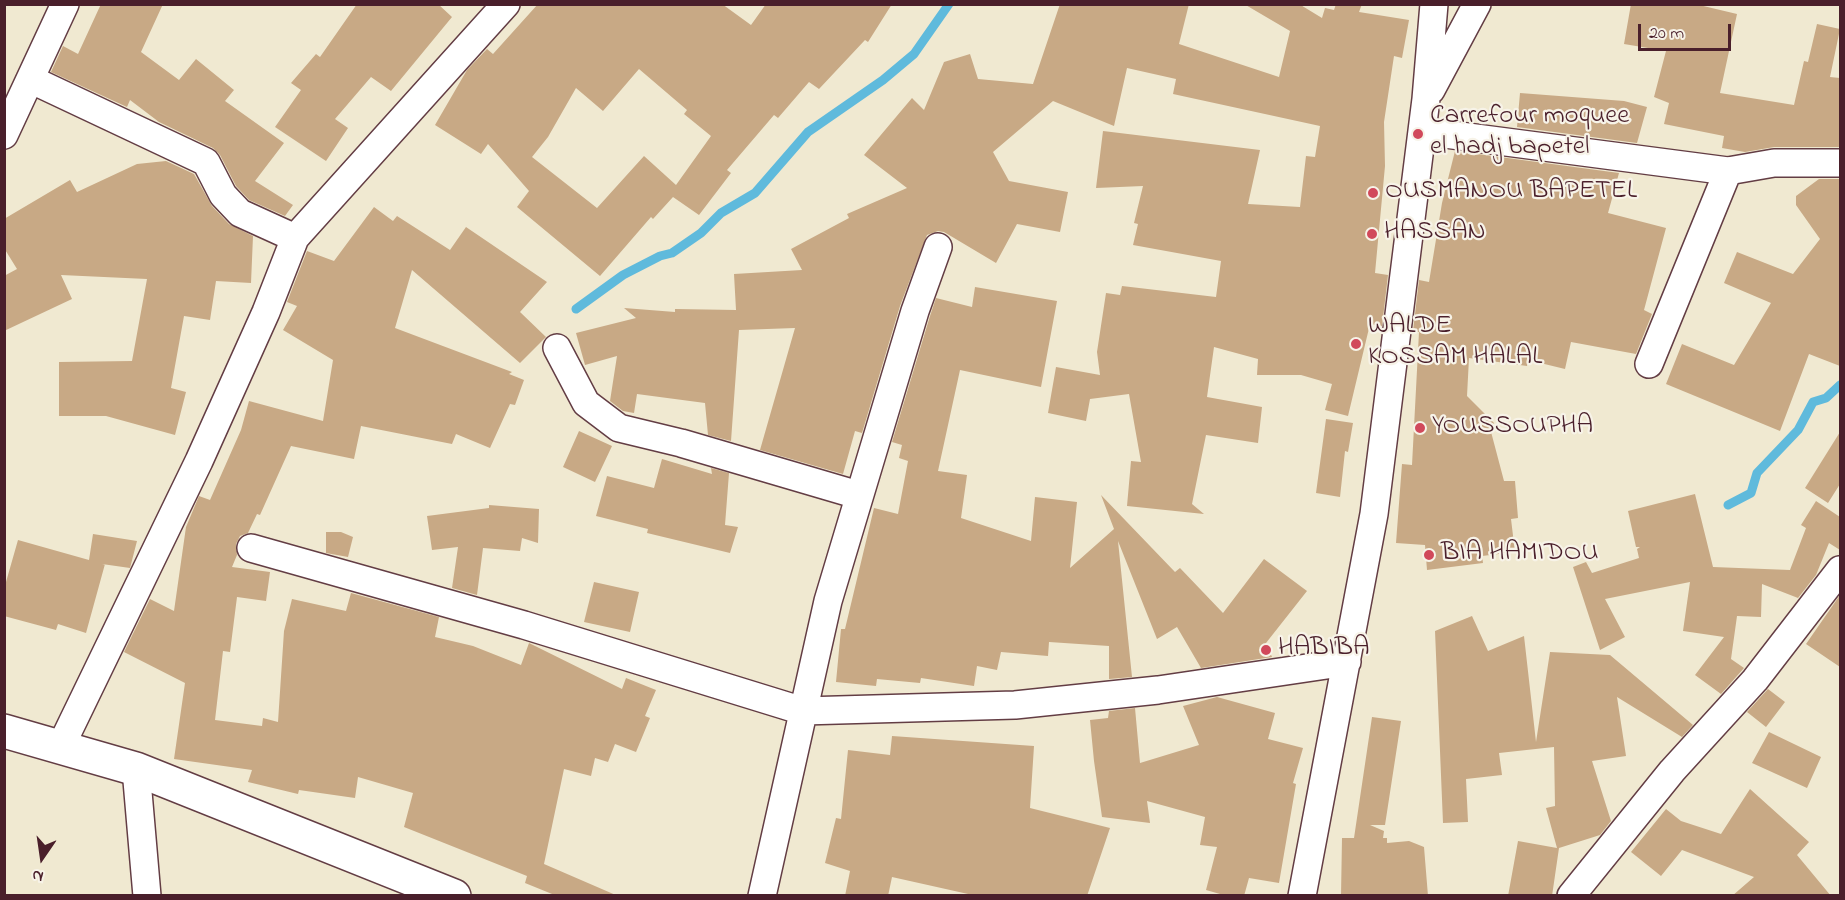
<!DOCTYPE html>
<style>
body{margin:0}
#map{position:relative;width:1845px;height:900px;overflow:hidden;background:#f0e9d1;font-family:"Indie Flower",sans-serif}
canvas{display:block}
.frame{position:absolute;inset:0;border:6px solid #4a1f2b;pointer-events:none}
.north{position:absolute;left:12px;top:828px;width:60px;height:60px;-webkit-text-stroke:4px #f7f3e8;paint-order:stroke;rotate:193deg;font-size:16px;font-weight:700;line-height:24px;text-align:center;color:#4a1f2b}
.north::after{content:'';display:block;margin:auto;width:21px;height:27px;background:#4a1f2b;clip-path:polygon(50% 0,100% 100%,50% 72%,0 100%)}
.scale{position:absolute;left:1638px;top:24px;width:93px;height:27px;box-sizing:border-box;border:3px solid #4a1f2b;border-top:0;padding-left:8px;font-size:18px;line-height:21px;white-space:nowrap;color:#4a1f2b;-webkit-text-stroke:4px #f7f3e8;paint-order:stroke}
</style>
<div id="map">
<canvas width="1845" height="900"></canvas>
<div class="frame"></div>
<div class="north">N</div>
<div class="scale">20 m</div>
</div>
<script>
const context = document.querySelector('canvas').getContext('2d');
context.lineJoin = 'round';
function stroke(path, color, width, dash) {
  context.strokeStyle = color;
  context.lineWidth = width;
  context.lineCap = dash ? 'butt' : 'round';
  context.setLineDash(dash || []);
  context.stroke(path);
}
function paint(path, color) {
  context.fillStyle = color;
  context.fill(path, 'evenodd');
}
function drawText(font, color, halo, rows, align = 'center') {
  context.font = font + ' "Indie Flower",sans-serif';
  context.lineWidth = 4.5;
  context.setLineDash([]);
  context.textBaseline = 'middle';
  context.strokeStyle = halo;
  context.fillStyle = color;
  for (const [text, x, y, turn = 0] of rows) {
    context.save();
    context.translate(x, y);
    context.rotate((+turn || 0) * Math.PI / 180);
    context.textAlign = isNaN(turn) ? turn : align;
    if (halo) context.strokeText(text, 0, 0);
    context.fillText(text, 0, 0);
    context.restore();
  }
}
const stream = new Path2D(`
 M576 309 623 275 660 256 672 253 701 233 721 213 755 193 808 132 883 80 914 54 949 4
 M1728 505 1751 493 1757 473 1798 430 1813 402 1826 398 1840 385`);
const building = new Path2D(`
 M101 4H163L141 52 179 80 196 59 234 90 225 101 284 143 255 181 293 205 285 216 249 200 236 186 220 155 213 148 159 122 130 100 127 107 51 72 63 46 78 54Z
 M357 4H438L452 17 391 91 371 77 335 119 348 128 326 161 275 127 301 90 291 83 316 54 320 57Z
 M538 4H722L751 25 766 4H892L868 42 865 40 819 89 809 82 778 118 774 115 727 170 731 173 699 215 673 197 653 219 651 217 600 276 517 207 529 191 488 144 481 154 435 125 467 70 487 49 493 54ZM639 69 687 110 684 114 711 136 676 185 644 156 597 208 532 157 548 137 576 88 603 111Z
 M1060 4H1189L1179 44 1279 77 1290 31 1244 4H1299L1322 18 1325 8 1334 10 1336 4H1362L1359 12 1409 20 1402 58 1394 56 1384 122 1385 166 1375 273 1388 275 1382 326 1370 324 1348 416 1325 410 1332 384 1301 375H1257L1258 359 1214 347 1207 397 1262 407 1258 443 1206 435 1192 504 1204 514 1127 506 1131 461 1141 462 1129 394 1090 399 1086 421 1048 413 1056 367 1100 375 1097 352 1106 293 1120 295 1122 286 1216 297 1221 261 1133 245 1138 224 1134 223 1143 186 1096 188 1103 131 1260 150 1248 204 1300 207 1306 156 1315 157 1320 126 1173 94 1176 79 1127 68 1114 126 1053 101 993 152 1009 181 1068 192 1060 232 1017 224 996 263 944 232 938 231 927 235 900 306 862 433 855 431 843 474 760 450 795 328 739 330 731 441 708 435 705 403 637 394 634 413 623 411 610 401 617 356 585 365 576 333 636 318 624 308 675 312V309L736 310 734 274 802 270 791 249 849 218 847 214 907 188 864 155 912 98 924 110 944 62 970 54 978 79 1033 84Z
 M1631 4H1695L1737 14 1720 93 1794 105 1804 61 1808 62 1817 24 1840 29 1830 77 1840 78V147H1774L1745 152 1722 148 1724 136 1664 124 1669 103 1654 97 1666 51 1624 44Z
 M1520 93 1624 101 1647 107 1637 143 1517 127Z
 M1455 151 1619 173 1608 213 1666 228 1644 310 1652 314 1636 354 1571 342 1565 369 1528 360 1527 366 1469 358 1467 396 1494 423 1490 428 1504 481H1515L1518 518 1511 519 1515 552 1482 556 1483 563 1427 570 1425 545 1396 543 1402 464 1412 465 1419 332 1413 331 1419 280 1429 282 1442 203Z
 M166 161 194 174 212 206 229 224 253 236 251 283 216 281 210 320 184 316 171 388 186 392 175 435 106 416H59V362L132 361 147 279 61 275 72 299 4 331V276L17 269 4 248V219L70 180 77 192 137 164Z
 M1819 179H1840V366L1809 354 1780 431 1666 384 1682 344 1734 365 1771 303 1724 283 1737 252 1793 274 1820 239 1796 205V196Z
 M374 207 393 221 397 216 450 250 466 227 547 282 520 312 546 337 520 363 412 270 395 328 512 372 509 374 524 380 515 405 510 404 490 448 456 434 452 444 361 426 354 459 291 446 260 515 257 514 248 533 240 536 236 544 237 555 232 567 270 572 266 601 237 597 230 652 223 651 215 720 262 726 263 718 278 722 284 631 292 599 346 611 351 593 439 617 435 637 473 646 521 665 529 643 622 689 626 678 656 690 645 716 650 718 636 752 615 744 608 762 595 758 591 776 564 769 544 864 618 896H557L525 883 527 876 404 827 413 793 358 777 355 798 299 790 298 794 248 782 252 770 174 759 185 683 124 652 150 599 174 611 186 527 199 496 210 500 241 430 249 401 323 421 333 360 283 330 297 306 287 302 307 251 334 261Z
 M975 287 1057 301 1041 387 960 370 938 471 967 475 961 518 1031 541 1035 497 1077 502 1070 568 1114 529 1101 495 1175 572 1180 568 1223 613 1264 559 1307 591 1266 643 1272 657 1201 668 1177 627 1157 639 1118 541 1132 677 1109 679V646L1049 642 1048 656 1001 652 997 670 977 666 974 686 921 678 920 683 877 679 876 686 836 682 841 629H845L874 508 898 514 908 461 899 458 902 445 892 442 930 316 936 298 972 307Z
 M1326 419 1353 423 1348 452 1345 451 1340 497 1316 493Z
 M579 431 612 446 595 482 563 467Z
 M1840 432V484L1828 503 1805 488Z
 M662 459 712 474 711 468 729 473 725 525 738 527 730 553 647 533 648 529 596 516 607 476 654 488Z
 M1695 494 1713 567 1790 570 1806 528 1801 525 1816 501 1840 517V550L1829 543 1816 575 1798 598 1762 584 1761 617 1737 616 1731 659 1744 668 1721 694 1695 675 1724 637 1683 631 1690 582 1605 599 1625 637 1600 650 1573 567 1586 562 1592 573 1639 558 1637 549 1640 547H1636L1628 511Z
 M489 505 539 509 538 543 522 538 520 551 483 548 477 595 452 588 458 547 432 550 427 516 489 508Z
 M326 532H341L353 537 348 557 326 553Z
 M93 534 137 541 130 568 102 564H105L86 633 58 624 56 630 4 616V589L18 540 89 560Z
 M594 582 639 592 630 632 584 622Z
 M1840 595V667L1806 644Z
 M1472 616 1488 651 1524 636 1536 742 1550 652 1610 655 1693 725 1682 737 1617 697 1626 756 1592 761 1611 821 1600 835 1559 848 1552 896H1508L1518 841 1557 848 1546 808 1555 806 1554 747 1499 753 1502 775 1466 779 1468 822 1443 823 1435 631Z
 M1768 689 1785 702 1766 727 1747 712Z
 M1217 697 1275 713 1268 739 1303 748 1293 783 1296 784 1279 883 1249 878 1244 896H1227L1206 890 1217 847 1200 845 1205 817 1147 801 1150 823 1102 817 1094 761 1090 720 1108 718 1109 711 1135 708 1140 763 1199 745 1183 706Z
 M1372 717 1401 721 1385 825H1370L1384 831 1383 838H1387V843L1409 841 1424 847 1428 896H1341L1342 838H1354Z
 M1769 732 1821 757 1807 788 1752 763Z
 M892 736 1034 746 1030 808 1110 828 1087 896H977L892 877 888 896H845L850 871 825 863 836 818 841 819 848 750 890 755Z
 M1750 789 1809 842 1797 855 1831 896H1732L1754 877 1682 850 1661 876 1631 852 1666 809 1681 821 1721 834Z`);
const minor = new Path2D(`
 M32 80 206 162 223 195 240 213 295 238
 M1431 90 1477 4
 M1422 131 1728 171 1774 163H1840
 M4 135 65 4
 M557 348 586 403 619 428 681 443 858 495
 M1649 364 1728 171
 M251 548 524 625 803 711 1015 705 1158 690 1347 662
 M61 746 199 461 266 312 295 238 506 4
 M136 769 147 896
 M762 896 828 601 915 311 938 247
 M1302 896 1374 514 1426 99 1434 4
 M1571 896 1672 771 1755 680 1840 570`);
const tertiary = new Path2D(`
 M4 731 136 769 454 896`);
const markers = [
 [1418,134,6,"#d1495b"],
 [1373,193,6,"#d1495b"],
 [1372,234,6,"#d1495b"],
 [1356,344,6,"#d1495b"],
 [1420,428,6,"#d1495b"],
 [1429,555,6,"#d1495b"],
 [1266,650,6,"#d1495b"]
];
const poiNames = [
 ["Carrefour moquee",1430,118],
 ["el hadj bapetel",1430,149],
 ["OUSMANOU BAPETEL",1385,193],
 ["HASSAN",1384,234],
 ["WALDE",1368,328],
 ["KOSSAM HALAL",1368,359],
 ["YOUSSOUPHA",1432,428],
 ["BIA HAMIDOU",1441,555],
 ["HABIBA",1278,650]
];
stroke(stream, '#5fbadc', 9);
paint(building, '#c8a985');
stroke(minor, '#633d44', 30);
stroke(tertiary, '#633d44', 36);
stroke(minor, '#fff', 27);
stroke(tertiary, '#fff', 33);
for (const [x, y, r, color] of markers) {
  const dot = new Path2D();
  dot.arc(x, y, r, 0, 2 * Math.PI);
  context.fillStyle = color;
  context.fill(dot);
  stroke(dot, '#f7f3e8', 2);
}
drawText('27px', '#4a1f2b', '#f7f3e8', poiNames, 'left');
</script>
